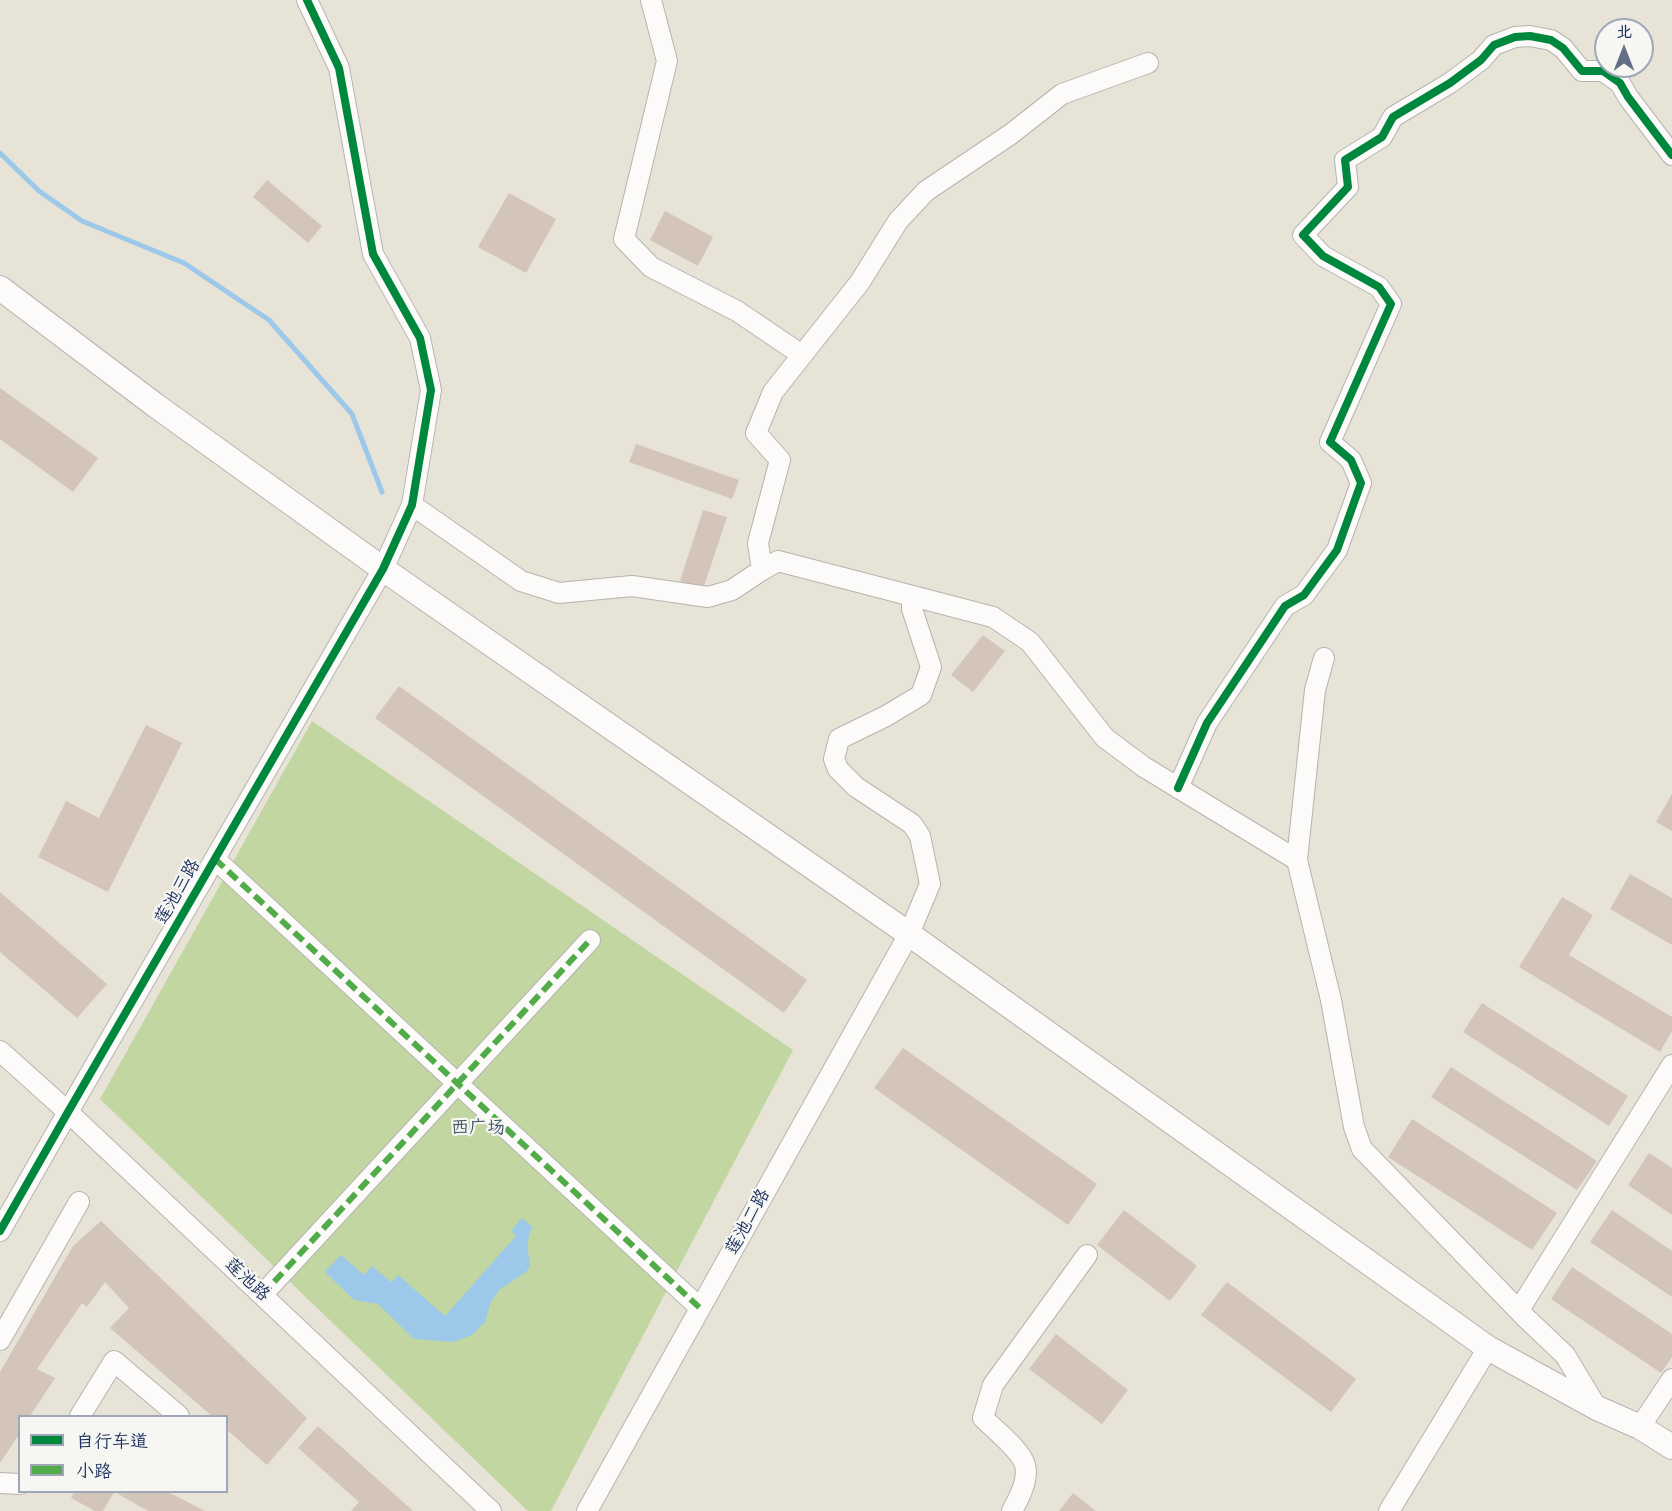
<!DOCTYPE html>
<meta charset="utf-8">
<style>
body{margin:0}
#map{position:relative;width:1672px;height:1511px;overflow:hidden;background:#e8e3d7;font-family:"Shantell Sans","LXGW WenKai TC",sans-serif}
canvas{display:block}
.legend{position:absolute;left:18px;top:1415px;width:210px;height:78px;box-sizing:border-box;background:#f6f6f2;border:2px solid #9ea6b7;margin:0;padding:8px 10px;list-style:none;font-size:18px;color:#1b2f5e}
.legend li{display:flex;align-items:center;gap:12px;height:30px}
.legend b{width:30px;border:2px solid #9ea6b7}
.north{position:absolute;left:1594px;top:18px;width:60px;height:60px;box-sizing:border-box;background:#f6f6f2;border:2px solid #9ea6b7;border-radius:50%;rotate:0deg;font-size:16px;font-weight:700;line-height:24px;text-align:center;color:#1b2f5e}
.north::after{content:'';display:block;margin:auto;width:21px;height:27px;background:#636e88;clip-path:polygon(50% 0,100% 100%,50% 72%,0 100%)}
</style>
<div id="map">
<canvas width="1672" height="1511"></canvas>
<ul class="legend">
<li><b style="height:8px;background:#00873e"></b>自行车道</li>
<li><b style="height:8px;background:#52ab49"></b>小路</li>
</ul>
<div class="north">北</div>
</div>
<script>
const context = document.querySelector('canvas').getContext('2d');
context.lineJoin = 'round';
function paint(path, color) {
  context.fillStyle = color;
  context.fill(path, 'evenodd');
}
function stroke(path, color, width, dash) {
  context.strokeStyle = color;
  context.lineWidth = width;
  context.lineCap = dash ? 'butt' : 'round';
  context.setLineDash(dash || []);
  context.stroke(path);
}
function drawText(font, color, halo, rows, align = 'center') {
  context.font = font + ' "Shantell Sans","LXGW WenKai TC",sans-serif';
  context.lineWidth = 4.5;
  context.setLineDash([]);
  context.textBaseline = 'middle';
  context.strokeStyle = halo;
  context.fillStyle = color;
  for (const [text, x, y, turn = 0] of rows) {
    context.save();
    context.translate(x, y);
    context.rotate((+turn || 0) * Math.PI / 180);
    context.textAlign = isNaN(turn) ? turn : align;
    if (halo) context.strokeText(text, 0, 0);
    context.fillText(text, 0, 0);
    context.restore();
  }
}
const green = new Path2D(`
 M312 721 793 1050 551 1511H528L100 1099Z`);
const water = new Path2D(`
 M522 1218 532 1227C526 1240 528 1251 530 1266L526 1272 499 1290 490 1304 485 1322 472 1335 453 1342 414 1339 378 1304 354 1300 325 1272 341 1255 364 1275 372 1266 391 1282 398 1275 445 1316 516 1236 511 1231Z`);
const stream = new Path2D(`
 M0 153 39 191 82 221 184 263 269 320 352 414 382 492`);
const building = new Path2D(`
 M267 180 322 226 308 243 253 197Z
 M509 193 556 219 526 273 478 247Z
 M665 211 713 237 698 266 650 240Z
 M0 388 98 458 73 492 0 439Z
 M636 444 739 480 732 499 629 462Z
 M703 510 727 517 703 589 680 581Z
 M983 635 1005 651 973 692 951 675Z
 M399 686 807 980 784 1013 375 718Z
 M146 725 182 743 108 892 38 857 66 801 99 818Z
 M1672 794V831L1656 822Z
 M1630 874 1672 898V945L1610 909Z
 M0 892 107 984 77 1018 0 952Z
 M1562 897 1593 915 1569 955 1672 1017V1031L1660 1052 1519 967Z
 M1482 1003 1628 1096 1609 1126 1463 1032Z
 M903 1048 1097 1184 1068 1225 874 1088Z
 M1451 1067 1597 1161 1577 1190 1431 1097Z
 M1412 1119 1557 1213 1532 1250 1388 1157Z
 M1649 1153 1672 1168V1215L1628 1185Z
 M1124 1210 1197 1266 1170 1301 1097 1245Z
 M1612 1210 1672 1251V1297L1590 1242Z
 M101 1221 307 1418 267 1465 226 1429V1416H212L110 1328 129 1308 105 1282 87 1307 82 1303 37 1369 55 1378 30 1416H20V1433L0 1463V1372L73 1246Z
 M1572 1267 1672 1334V1357L1661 1373 1551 1299Z
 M1227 1282 1356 1379 1331 1412 1201 1315Z
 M1056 1334 1128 1390 1102 1424 1029 1369Z
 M318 1426 413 1511H351L359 1502 298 1448Z
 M74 1492H114L103 1511H95L71 1498Z
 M115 1492H168L205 1511H148Z
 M1073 1493 1096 1511H1059Z`);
const minor = new Path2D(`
 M651 0 667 61 624 239 651 267 737 311 802 355
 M412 505 521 581 559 593 632 586 708 597 732 590 762 570 778 561 993 617 1030 642 1105 738 1144 767 1297 860
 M762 570 758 543 780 460 756 433 773 392 860 282 898 221 926 191 1011 134 1062 94 1148 63
 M1324 658 1315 690 1297 860 1331 1000 1354 1127 1362 1149 1526 1318 1565 1355 1597 1408
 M1178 788 1207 723 1285 606 1304 595 1337 550 1361 483 1351 460 1330 442 1391 304 1379 287 1323 256 1303 235 1348 187 1345 160 1382 137 1393 117 1450 83 1481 60 1494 45 1515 37 1530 36 1551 40 1563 48 1582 71H1603L1620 83 1628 97 1672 155
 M215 859 700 1308
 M0 1051 68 1112 491 1511
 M0 1231 68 1112 383 569 412 505 431 390 420 338 373 254 339 68 307 0
 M262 1295 590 940
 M1519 1310 1672 1065
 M0 1340 79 1202
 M80 1416 114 1361 179 1416
 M1640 1427 1672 1379
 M0 1483 20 1484
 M587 1511 909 934 930 884 920 836 912 824 856 787 838 769 834 759 839 739 886 716 921 695 931 667 912 609V596
 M1012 1511C1019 1498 1029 1480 1025 1465 1021 1450 994 1429 983 1418L993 1385 1087 1255
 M1389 1511 1488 1348`);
const major = new Path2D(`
 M0 288 155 405 383 569 909 934 1488 1348 1597 1408 1640 1427 1672 1447`);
const quiet = new Path2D(`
 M215 859 700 1308
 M262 1295 590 940`);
const cycleway = new Path2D(`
 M1178 788 1207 723 1285 606 1304 595 1337 550 1361 483 1351 460 1330 442 1391 304 1379 287 1323 256 1303 235 1348 187 1345 160 1382 137 1393 117 1450 83 1481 60 1494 45 1515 37 1530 36 1551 40 1563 48 1582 71H1603L1620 83 1628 97 1672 155
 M0 1231 68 1112 383 569 412 505 431 390 420 338 373 254 339 68 307 0`);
const streetNames = [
 ["莲池三路",178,892,-60],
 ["莲池二路",748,1222,-61],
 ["莲池路",247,1280,43]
];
const parkNames = [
 ["西广场",478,1128]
];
paint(green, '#c2d6a2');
paint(water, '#9cc9e9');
stroke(stream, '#9cc9e9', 5);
paint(building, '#d3c5b9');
stroke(minor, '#b5b4b0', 22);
stroke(major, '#b5b4b0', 26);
stroke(minor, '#fcfbf9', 20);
stroke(major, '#fcfbf9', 24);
stroke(quiet, '#52ab49', 6, [12, 6]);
stroke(cycleway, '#00873e', 8);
drawText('18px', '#1b2f5e', '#f6f6f2', streetNames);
drawText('18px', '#3d5664', '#f6f6f2', parkNames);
</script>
